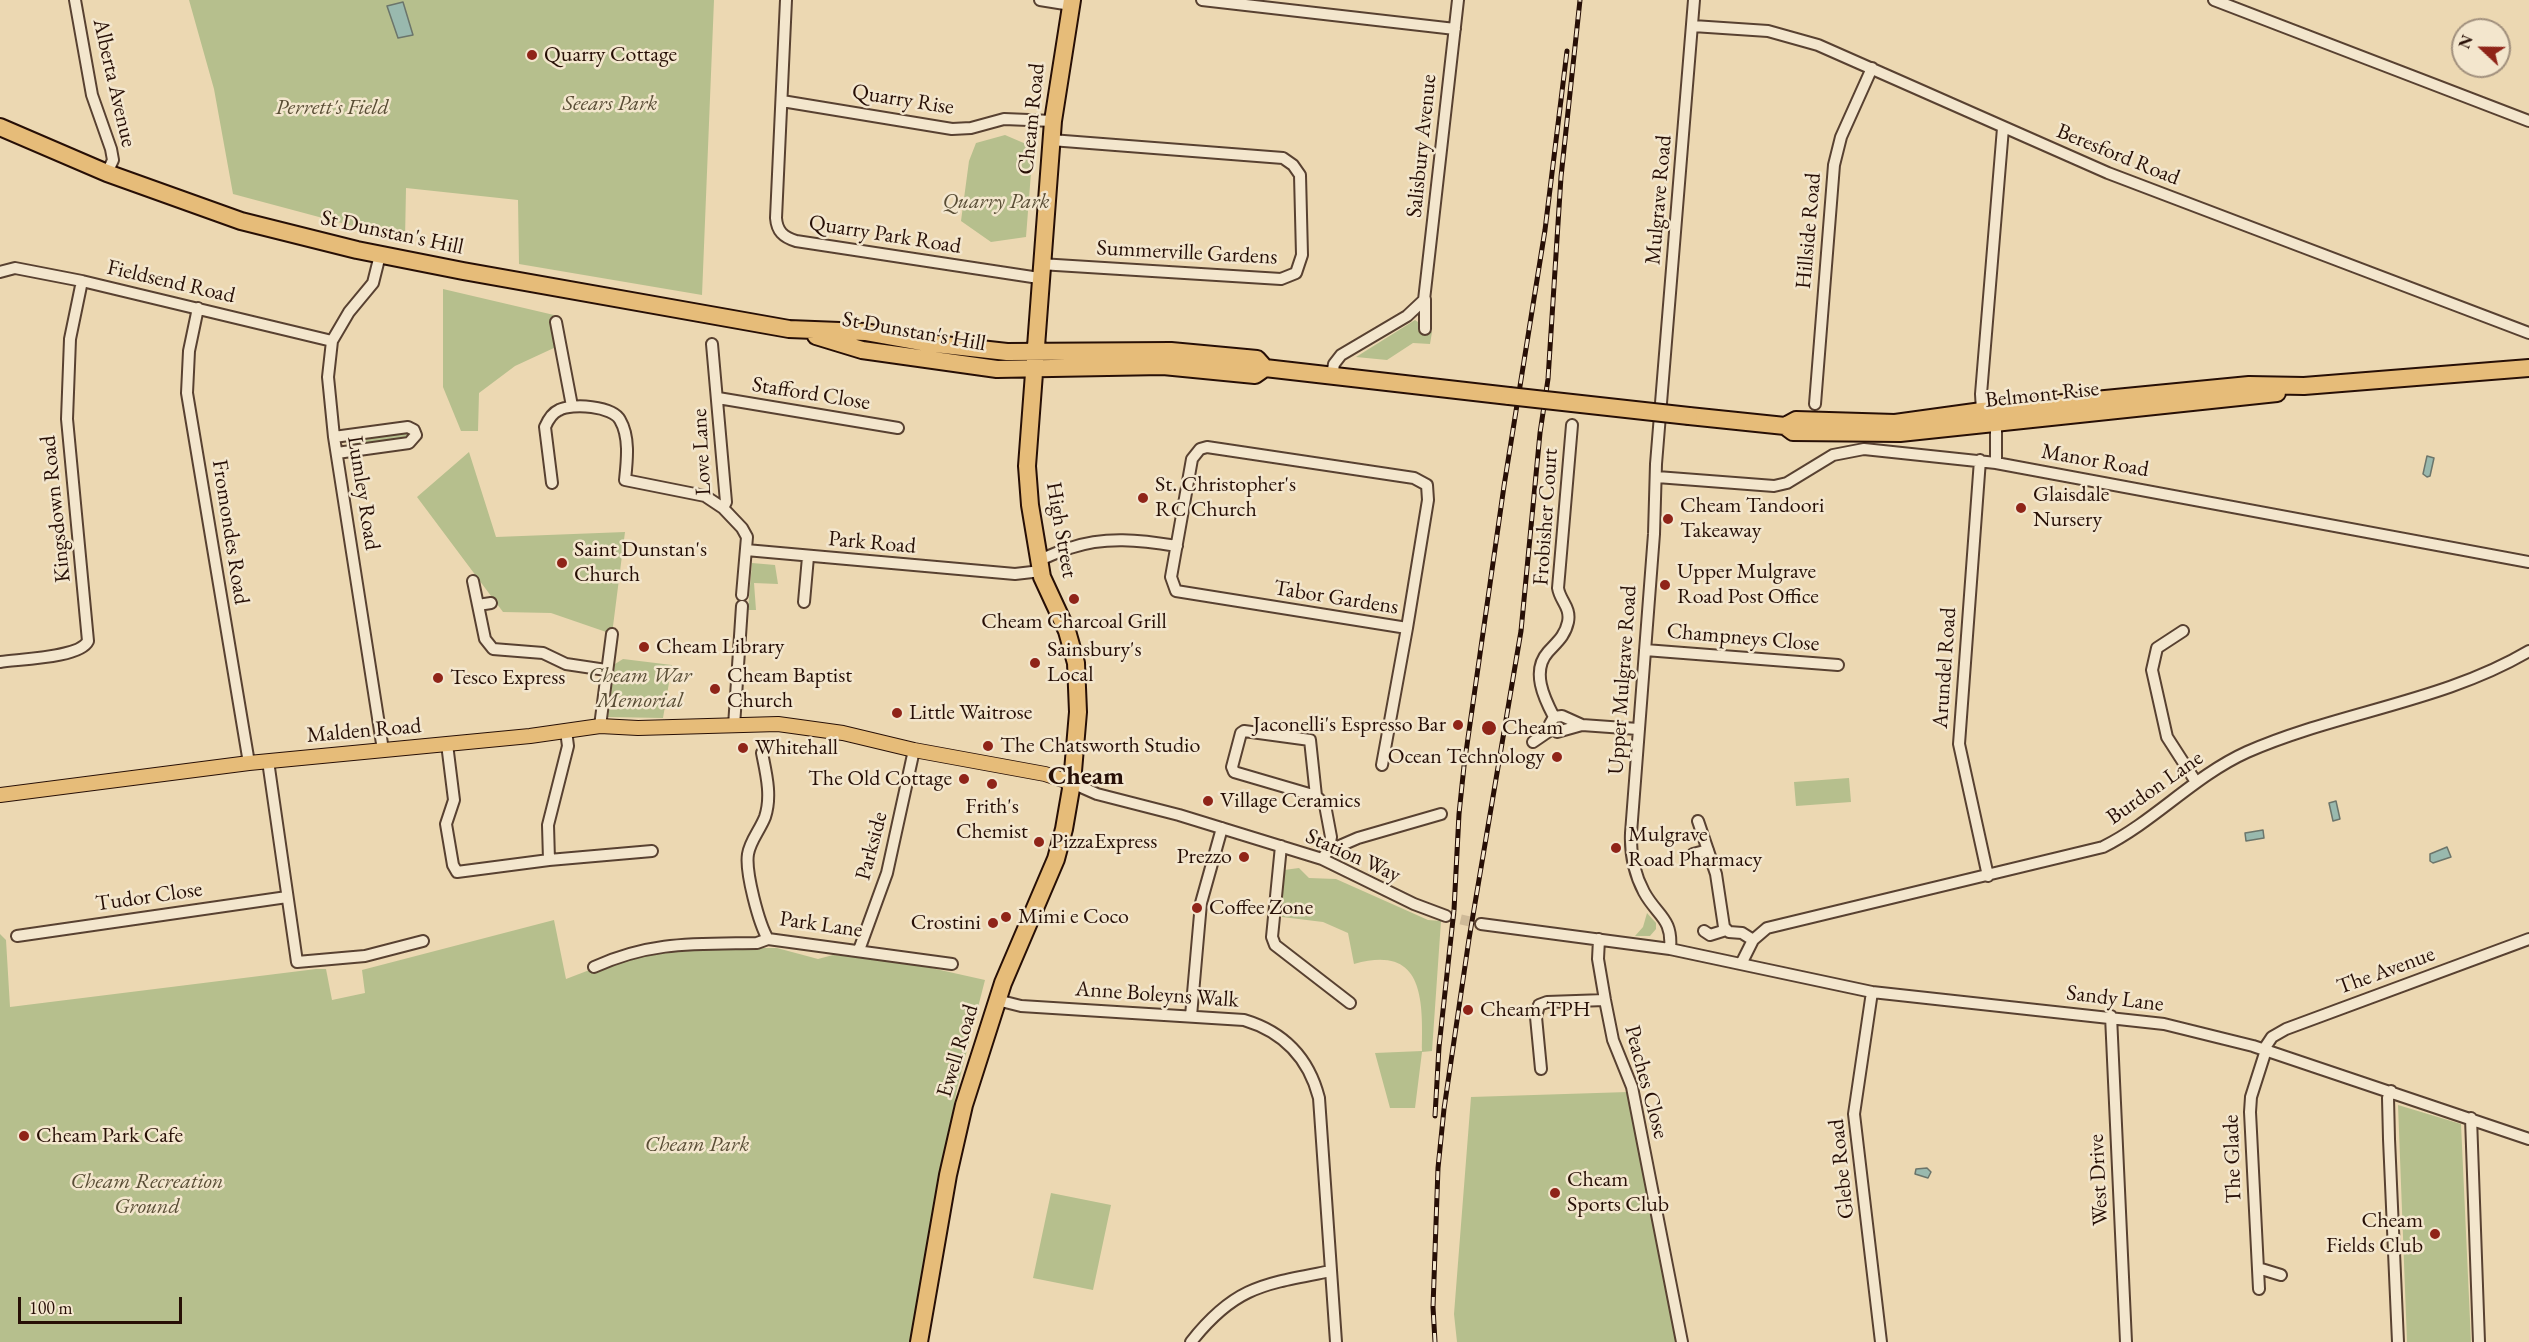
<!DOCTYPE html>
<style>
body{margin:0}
#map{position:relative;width:2529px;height:1342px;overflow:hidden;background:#ecd8b2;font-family:"EB Garamond",serif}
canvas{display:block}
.north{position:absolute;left:2451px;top:18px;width:60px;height:60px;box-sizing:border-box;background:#f3e6cd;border:2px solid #a1907d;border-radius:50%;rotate:292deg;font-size:16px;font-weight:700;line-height:24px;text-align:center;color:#270f06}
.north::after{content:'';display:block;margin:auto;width:21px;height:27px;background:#8f2418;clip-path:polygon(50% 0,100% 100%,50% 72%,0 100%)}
.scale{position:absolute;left:18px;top:1297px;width:164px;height:27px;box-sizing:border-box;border:3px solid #270f06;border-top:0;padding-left:8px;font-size:18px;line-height:21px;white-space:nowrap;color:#270f06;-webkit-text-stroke:4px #f3e6cd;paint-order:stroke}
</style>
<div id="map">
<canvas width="2529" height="1342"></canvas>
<div class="north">N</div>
<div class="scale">100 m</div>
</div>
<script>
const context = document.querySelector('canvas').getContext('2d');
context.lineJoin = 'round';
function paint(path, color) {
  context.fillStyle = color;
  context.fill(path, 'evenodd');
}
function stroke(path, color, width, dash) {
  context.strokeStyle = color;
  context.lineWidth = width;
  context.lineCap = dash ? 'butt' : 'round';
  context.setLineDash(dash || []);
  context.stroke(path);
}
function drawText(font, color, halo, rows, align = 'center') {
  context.font = font + ' "EB Garamond",serif';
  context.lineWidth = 5;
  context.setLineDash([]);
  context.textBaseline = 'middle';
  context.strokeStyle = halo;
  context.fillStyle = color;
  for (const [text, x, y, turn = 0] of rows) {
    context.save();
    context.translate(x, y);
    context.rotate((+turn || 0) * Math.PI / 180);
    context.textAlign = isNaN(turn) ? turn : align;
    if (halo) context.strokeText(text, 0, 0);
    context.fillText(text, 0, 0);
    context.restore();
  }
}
const green = new Path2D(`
 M189 0H714L702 295 519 264 518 200 406 188 405 240 233 194 214 89Z
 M1005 135 1033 147 1026 237 991 242 961 221 969 161 976 143Z
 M443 289 554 315 556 347 515 366 479 393 478 431H461L443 387Z
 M1415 320 1418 322 1420 332H1432L1430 344 1413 343 1387 360 1356 357Z
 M406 431 410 432V438L346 445V440Z
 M469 452 496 537 625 532 612 634 551 613 503 612 417 497Z
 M752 563 775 565 778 584 754 583 756 610H748Z
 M623 659 672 665 663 718 608 717 615 664Z
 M1849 778 1851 802 1796 806 1794 782Z
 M1299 868 1309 878 1336 879 1428 920 1441 921 1432 1051 1422 1052 1415 1108H1390L1375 1053 1422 1051C1423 999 1424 944 1354 964L1348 933 1323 922 1282 917 1284 870Z
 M1647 913 1656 923V929L1650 936H1635L1643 927Z
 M554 920 566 979 626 956 670 948H777L818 959 833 955 891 959 985 980 957 1089 910 1342H0V934L6 940 10 1007 316 969H326L332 1000 365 993 362 970Z
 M1628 1092 1677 1342H1457L1454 1314 1471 1097Z
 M2398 1105 2461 1124 2471 1342H2407Z
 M1051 1193 1111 1205 1093 1290 1033 1278Z`);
const water = new Path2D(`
 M403 2 413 35 398 38 387 6Z
 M2427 456 2434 458 2430 476 2427 477 2423 474Z
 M2336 801 2340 819 2333 821 2329 803Z
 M2263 830 2264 838 2246 841 2245 833Z
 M2447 847 2451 857 2433 863 2430 861V854Z
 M1927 1168 1931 1172 1928 1178 1915 1174 1916 1169Z`);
const minorTunnel = new Path2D(`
 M1446 916 1481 924`);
const minor = new Path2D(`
 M75 0 92 95 111 149 113 160 107 173
 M786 0 776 218C777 231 783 237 796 241L1039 278
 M1040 0 1071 5
 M1202 0 1455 29
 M2214 0 2529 121
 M1693 26 1768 31 1818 45 2108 173 2529 333
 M782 101 952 129 971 128 1004 119 1053 121
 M380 255 373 283 349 312 332 341 328 377 334 437 383 750
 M1040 264 1281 279 1296 273 1302 255 1300 175 1293 165 1283 158 1051 140
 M0 272 15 268 82 281 332 341
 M1425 299V329
 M198 308 189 351 187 393 249 763
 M556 322 572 406
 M712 344 726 502 723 508 742 528 747 537 742 595
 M1332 375 1334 364 1341 355 1407 316 1424 300 1458 0
 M718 398 898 428
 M1815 404 1834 165 1841 137 1872 68
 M1982 411 1981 394 2003 128
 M1996 422V463
 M334 437 408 427 414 430 416 435 409 443 337 453
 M1207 447 1414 478 1427 485 1428 500 1407 628 1176 591 1171 577 1192 459 1200 449Z
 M1980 460 1959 744 1988 876
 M1657 477 1774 486 1787 483 1833 455 1864 449 1996 463 2529 562
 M552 483 545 427C548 420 552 413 559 410 572 403 613 406 620 420 630 437 627 461 625 480L705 496 723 508
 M746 550 1015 574 1041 571
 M1039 560C1050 556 1059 551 1070 548 1105 536 1140 540 1177 546
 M473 581 485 639 493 649 543 653 566 664 606 670
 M804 602 808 557
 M478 605 491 603
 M2183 631 2157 648 2152 670 2167 737 2196 782
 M1645 650 1838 665
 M0 662C19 659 80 658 88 641L67 419 70 339 82 281
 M1554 717C1544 698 1531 671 1548 652 1557 642 1565 636 1568 622 1571 607 1560 601 1558 588L1572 425
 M1554 717 1550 724 1557 732 1582 725 1638 729
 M1554 717 1562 716 1582 725
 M600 726 612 634
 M734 726 742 606
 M1533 742 1552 729
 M447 744 454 800 446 824 453 865 457 872 549 860 548 825 568 746 566 731
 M762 753C766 773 772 796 765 817 760 830 750 841 748 854 745 872 759 924 768 939L952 964
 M268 761 297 962 365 956 423 941
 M1382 765 1407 628
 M1072 783 1097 794 1179 815 1322 859 1414 904 1446 916
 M1316 796 1234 772 1232 767 1241 733 1244 731 1310 740 1316 796 1325 805 1331 837 1328 851 1322 859
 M1698 821 1716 874 1724 927 1729 932 1742 933 1753 940
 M1281 846 1272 937 1275 945 1350 1003
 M1328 851 1358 838 1441 814
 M1693 854 1708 850
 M549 860 652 851
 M1481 924 1670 949 1872 992 2164 1024 2253 1046 2529 1139
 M1704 931 1710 935 1726 930
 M17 936 287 897
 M1599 939 1598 959 1605 1000 1613 1040 1632 1087 1682 1342
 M1670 949C1673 918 1657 916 1644 892 1634 873 1630 855 1631 833L1654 534 1656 464 1694 0
 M859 950 887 873 914 750
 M1741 964 1753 940 1767 928 2103 847C2155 821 2194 776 2247 752 2338 712 2443 702 2529 651
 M594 967C651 941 695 944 757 943L768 939
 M1872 992 1854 1114 1881 1342
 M997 1000 1021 1006 1244 1020C1284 1032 1309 1059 1319 1098L1336 1342
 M1191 1016 1201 903 1222 828
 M2111 1016 2126 1342
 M2264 1049 2272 1037 2286 1029 2529 939
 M1541 1069 1536 1017 1539 1005 1547 1002 1605 1000
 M2391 1091 2388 1098 2389 1139 2398 1342
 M2471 1118 2479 1342
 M2258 1268 2281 1275
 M2259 1289 2250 1112 2251 1097 2266 1050
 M1191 1342C1235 1286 1264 1284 1331 1271`);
const major = new Path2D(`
 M0 795 249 763 530 736 600 726 638 728 778 724 843 733 914 750 1045 774 1072 783`);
const highway = new Path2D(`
 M0 127 107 173 241 221 357 250 463 271 789 329 865 332 926 343 1007 352 1171 351 1257 359 1265 368
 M816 336 862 350 997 369 1163 366 1255 375 1265 368 1509 396
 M1689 416 1785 426 1796 420 1895 423 1982 411 2249 385 2304 386 2529 368
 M1785 426 1793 432 1900 433 2277 393
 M919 1342 948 1175 964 1105 1003 983 1056 859 1064 829 1072 783 1078 712 1076 663 1067 631 1042 577 1030 505 1027 466 1053 121 1072 0`);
const rail = new Path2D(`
 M1435 1116 1439 1047 1454 910 1459 814 1464 766 1504 486 1545 230 1567 51
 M1435 1342 1433 1307 1438 1168 1444 1109 1469 939 1521 631 1540 433 1548 379 1561 177 1580 0`);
const highwayBridge = new Path2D(`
 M1509 396 1689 416`);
const markers = [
 [532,55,6,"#8f2418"],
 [1143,498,6,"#8f2418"],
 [2021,508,6,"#8f2418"],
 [1668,519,6,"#8f2418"],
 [562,563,6,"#8f2418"],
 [1665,585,6,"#8f2418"],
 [1074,599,6,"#8f2418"],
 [644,647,6,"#8f2418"],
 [1035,663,6,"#8f2418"],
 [438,678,6,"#8f2418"],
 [715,689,6,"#8f2418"],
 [897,713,6,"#8f2418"],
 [1458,725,6,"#8f2418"],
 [1489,728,8,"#8f2418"],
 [988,746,6,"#8f2418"],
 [743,748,6,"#8f2418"],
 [1557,757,6,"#8f2418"],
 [964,779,6,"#8f2418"],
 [992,784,6,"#8f2418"],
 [1208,801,6,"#8f2418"],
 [1039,842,6,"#8f2418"],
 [1616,848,6,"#8f2418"],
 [1244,857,6,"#8f2418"],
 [1197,908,6,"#8f2418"],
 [1006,917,6,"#8f2418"],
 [993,923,6,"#8f2418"],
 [1468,1010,6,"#8f2418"],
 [24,1136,6,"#8f2418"],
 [1555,1193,6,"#8f2418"],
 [2435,1234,6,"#8f2418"]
];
const poiNames = [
 ["Quarry Cottage",544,55],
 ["St. Christopher's",1155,485],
 ["RC Church",1155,510],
 ["Glaisdale",2033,495],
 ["Nursery",2033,520],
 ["Cheam Tandoori",1680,506],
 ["Takeaway",1680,531],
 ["Saint Dunstan's",574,550],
 ["Church",574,575],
 ["Upper Mulgrave",1677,572],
 ["Road Post Office",1677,597],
 ["Cheam Charcoal Grill",1074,622,"center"],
 ["Cheam Library",656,647],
 ["Sainsbury's",1047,650],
 ["Local",1047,675],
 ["Cheam Baptist",727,676],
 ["Church",727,701],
 ["Tesco Express",450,678],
 ["Little Waitrose",909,713],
 ["Jaconelli's Espresso Bar",1446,725,"right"],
 ["Cheam",1502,728],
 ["The Chatsworth Studio",1000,746],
 ["Whitehall",755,748],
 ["Ocean Technology",1545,757,"right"],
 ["The Old Cottage",952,779,"right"],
 ["Village Ceramics",1220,801],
 ["Frith's",992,807,"center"],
 ["Chemist",992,832,"center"],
 ["Mulgrave",1628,835],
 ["Road Pharmacy",1628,860],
 ["PizzaExpress",1051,842],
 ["Prezzo",1232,857,"right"],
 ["Coffee Zone",1209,908],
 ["Mimi e Coco",1018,917],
 ["Crostini",981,923,"right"],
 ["Cheam TPH",1480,1010],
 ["Cheam Park Cafe",36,1136],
 ["Cheam",1567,1180],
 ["Sports Club",1567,1205],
 ["Cheam",2423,1221,"right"],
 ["Fields Club",2423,1246,"right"]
];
const streetNames = [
 ["Alberta Avenue",114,83,77],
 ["Quarry Rise",903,100,9],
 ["Cheam Road",1032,119,-84],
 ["Salisbury Avenue",1422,146,-84],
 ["Beresford Road",2118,155,22],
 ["Mulgrave Road",1659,200,-85],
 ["Hillside Road",1809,231,-85],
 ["St Dunstan's Hill",392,233,12],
 ["Quarry Park Road",885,235,9],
 ["Summerville Gardens",1187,253,3],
 ["Fieldsend Road",171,282,13],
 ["St Dunstan's Hill",914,332,10],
 ["Stafford Close",811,394,9],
 ["Belmont Rise",2042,395,-6],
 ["Love Lane",702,452,-93],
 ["Manor Road",2095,461,10],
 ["Lumley Road",363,493,81],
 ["Kingsdown Road",56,509,-96],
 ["Frobisher Court",1546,517,-86],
 ["High Street",1061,530,80],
 ["Fromondes Road",230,532,81],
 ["Park Road",872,543,5],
 ["Tabor Gardens",1336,598,9],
 ["Champneys Close",1743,638,5],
 ["Arundel Road",1945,668,-86],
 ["Upper Mulgrave Road",1623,680,-86],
 ["Malden Road",364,731,-5],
 ["Burdon Lane",2155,788,-35],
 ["Parkside",872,846,-75],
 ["Station Way",1353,856,24],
 ["Tudor Close",149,897,-8],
 ["Park Lane",821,925,8],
 ["The Avenue",2386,971,-20],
 ["Anne Boleyns Walk",1157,995,4],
 ["Sandy Lane",2115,999,7],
 ["Ewell Road",958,1051,-73],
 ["Peaches Close",1646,1082,75],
 ["The Glade",2233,1159,-92],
 ["Glebe Road",1842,1169,-96],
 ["West Drive",2099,1180,-93]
];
const parkNames = [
 ["Seears Park",610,104],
 ["Perrett's Field",332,108],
 ["Quarry Park",996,202],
 ["Cheam War",640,676],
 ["Memorial",640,701],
 ["Cheam Park",697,1145],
 ["Cheam Recreation",147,1182],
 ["Ground",147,1207]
];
const quarterNames = [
 ["Cheam",1086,777]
];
paint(green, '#b6bf8d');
paint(water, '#99b9ae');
stroke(water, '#6b756b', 1.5);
stroke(minorTunnel, '#ceba98', 10, [10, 5]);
stroke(minor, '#584131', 14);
stroke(major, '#270f06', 16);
stroke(highway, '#270f06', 20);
stroke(minor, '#f3e6cd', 10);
stroke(major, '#e6bc79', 14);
stroke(highway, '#e6bc79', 16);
stroke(rail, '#270f06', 5);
stroke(rail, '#f3e6cd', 3, [9]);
stroke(highwayBridge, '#270f06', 20, []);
stroke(highwayBridge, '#e6bc79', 16);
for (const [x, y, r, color] of markers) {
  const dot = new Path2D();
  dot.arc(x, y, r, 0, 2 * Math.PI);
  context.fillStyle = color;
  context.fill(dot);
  stroke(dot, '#f3e6cd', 2);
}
drawText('22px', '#270f06', '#f3e6cd', poiNames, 'left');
drawText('22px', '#270f06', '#f3e6cd', streetNames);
drawText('italic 22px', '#594d35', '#f3e6cd', parkNames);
drawText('bold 26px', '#270f06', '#f3e6cd', quarterNames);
</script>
